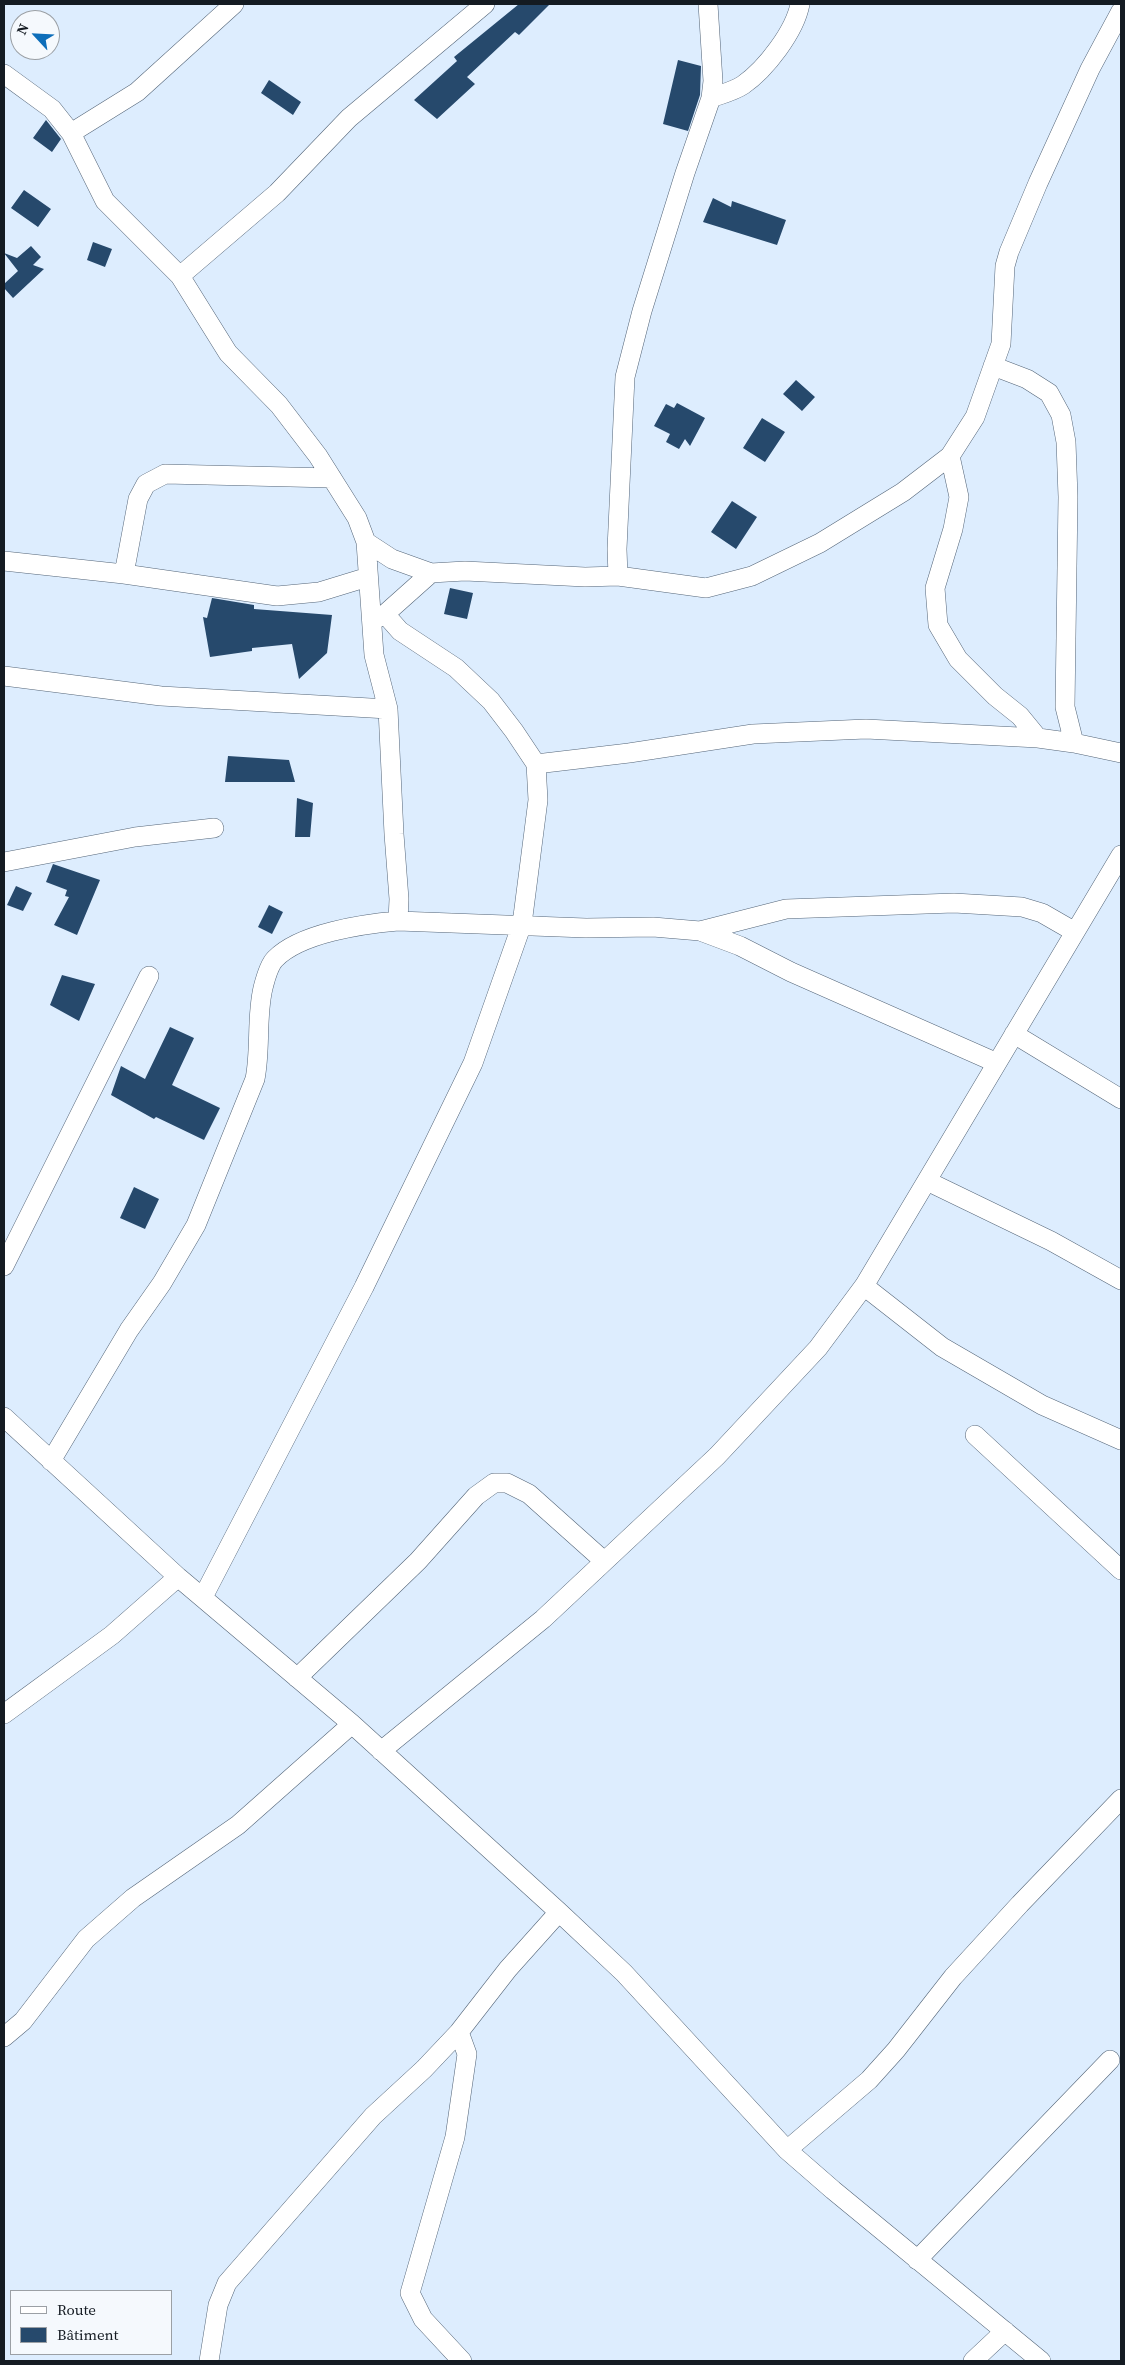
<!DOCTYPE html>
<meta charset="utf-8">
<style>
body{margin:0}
#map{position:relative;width:1125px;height:2365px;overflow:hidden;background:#ddedfe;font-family:"Source Serif 4",serif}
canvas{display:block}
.frame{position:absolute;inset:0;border:5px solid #141b22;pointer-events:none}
.legend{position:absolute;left:10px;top:2290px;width:162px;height:65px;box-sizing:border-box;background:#f5f9fd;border:1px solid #9ba0a5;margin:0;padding:6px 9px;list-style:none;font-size:15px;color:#141b22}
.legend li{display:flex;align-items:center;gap:10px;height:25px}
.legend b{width:25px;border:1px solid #9ba0a5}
.north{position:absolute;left:10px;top:10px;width:50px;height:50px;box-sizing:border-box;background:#f5f9fd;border:1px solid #9ba0a5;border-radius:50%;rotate:295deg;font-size:14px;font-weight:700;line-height:20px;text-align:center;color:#141b22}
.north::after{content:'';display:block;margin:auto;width:18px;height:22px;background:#0d6eba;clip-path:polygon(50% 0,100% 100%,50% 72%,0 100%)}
</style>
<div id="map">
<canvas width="1125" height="2365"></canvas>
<div class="frame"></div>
<ul class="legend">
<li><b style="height:6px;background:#fff"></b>Route</li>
<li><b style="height:14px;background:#26496c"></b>Bâtiment</li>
</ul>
<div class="north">N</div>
</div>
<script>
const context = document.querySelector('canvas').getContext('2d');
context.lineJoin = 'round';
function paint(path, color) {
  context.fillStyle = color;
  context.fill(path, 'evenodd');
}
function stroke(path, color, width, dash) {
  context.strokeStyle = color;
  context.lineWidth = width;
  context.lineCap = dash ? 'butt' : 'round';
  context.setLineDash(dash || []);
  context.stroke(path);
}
const building = new Path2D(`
 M519 4H550L519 35 515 32 467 77 475 84 437 119 414 100 457 61 454 57Z
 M678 60 701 66 700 95 688 131 663 124Z
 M269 80 301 102 293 115 261 93Z
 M46 120 61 139 52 152 33 138Z
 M24 190 51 209 38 227 11 208Z
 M713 198 731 207 732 201 786 220 777 245 703 222Z
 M93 242 112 249 105 267 87 260Z
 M31 246 41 257 33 265 44 269 13 298 4 288V284L18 271 4 253 17 258Z
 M796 380 815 397 802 411 783 394Z
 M677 403 705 418 690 446 685 439 679 449 666 442 670 434 654 426 666 404 674 408Z
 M762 418 785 432 765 462 743 448Z
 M732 501 757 517 736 549 711 532Z
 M450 588 473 593 467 619 444 614Z
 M212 598 254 605V609L332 615 327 653 299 679 292 644 252 648V651L210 657 203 617 207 618Z
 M228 756 289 760 295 782H225Z
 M297 798 313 803 310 837H295Z
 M53 864 100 880 77 935 54 925 69 897 65 896 67 890 46 882Z
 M16 886 32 893 23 911 7 905Z
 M269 905 283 912 272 934 258 927Z
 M62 975 95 984 79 1021 50 1005Z
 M170 1027 194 1038 172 1085 220 1108 204 1140 156 1117 154 1119 111 1095 121 1066 145 1079Z
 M134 1187 159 1199 145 1229 120 1218Z`);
const minor = new Path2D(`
 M4 74 52 109 71 133 105 201 180 276 228 353 279 405 318 456 357 518 366 542 374 655 388 709 394 834 399 899 398 921 586 928 653 927 700 931 740 946 791 972 997 1063
 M711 98C722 94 734 91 743 85 766 69 795 31 800 4
 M71 133 137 92 234 4
 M180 276 277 193 349 118 485 4
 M993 366 1027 379 1049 393 1061 415 1066 442 1068 497 1065 707 1074 743
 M950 456 959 497 953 529 935 588 938 625 958 659 995 696 1020 716 1038 738
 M366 542 392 559 431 573 465 571 585 577 618 576 617 549 625 377 642 311 685 173 711 98 713 81 708 4
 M4 561 124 574 277 596 319 592 368 577
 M124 574 138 499 146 484 165 474 332 478
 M618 576 706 588 752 576 820 543 903 492 950 456 975 417 1001 344 1005 266 1009 252 1038 183 1090 69 1121 11
 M374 620 385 614 431 573
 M4 676 161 696 388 709
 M536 764 629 753 753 734 866 729 1038 738 1074 743 1121 753
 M4 862 135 837 214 828
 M700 931 786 909 954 903 1022 907 1042 913 1075 932
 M1014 1034 1121 1099
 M927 1181 1051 1241 1121 1280
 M4 1266 149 976
 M864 1286 942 1347 1042 1405 1121 1440
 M4 1417 178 1577 352 1724 559 1912 624 1973 787 2150 833 2190 1041 2361
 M975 1435 1121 1570
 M51 1461 129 1330 162 1283 196 1225 255 1079C261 1049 256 1018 263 988 265 980 269 965 275 959 300 933 363 924 398 921
 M203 1597 364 1287 473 1063 522 924 538 800 536 764 514 731 491 701 456 668 400 631 385 614
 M297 1678 418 1561 476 1496 494 1483H507L529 1494 604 1561
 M4 1714 112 1635 178 1577
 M381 1751 543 1619 717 1456 818 1348 864 1286 1121 855
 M459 2032 467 2054 455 2137 410 2293 423 2319 462 2361
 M4 2037 23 2021 86 1939 133 1898 238 1825 352 1724
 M787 2150 869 2080 896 2050 953 1977 1020 1904 1121 1799
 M917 2260 1110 2060
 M209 2361 218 2305 227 2283 373 2116 424 2069 459 2032 508 1969 559 1912
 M973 2361 1005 2331`);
paint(building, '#26496c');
stroke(minor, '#546578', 20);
stroke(minor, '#fff', 19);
</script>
